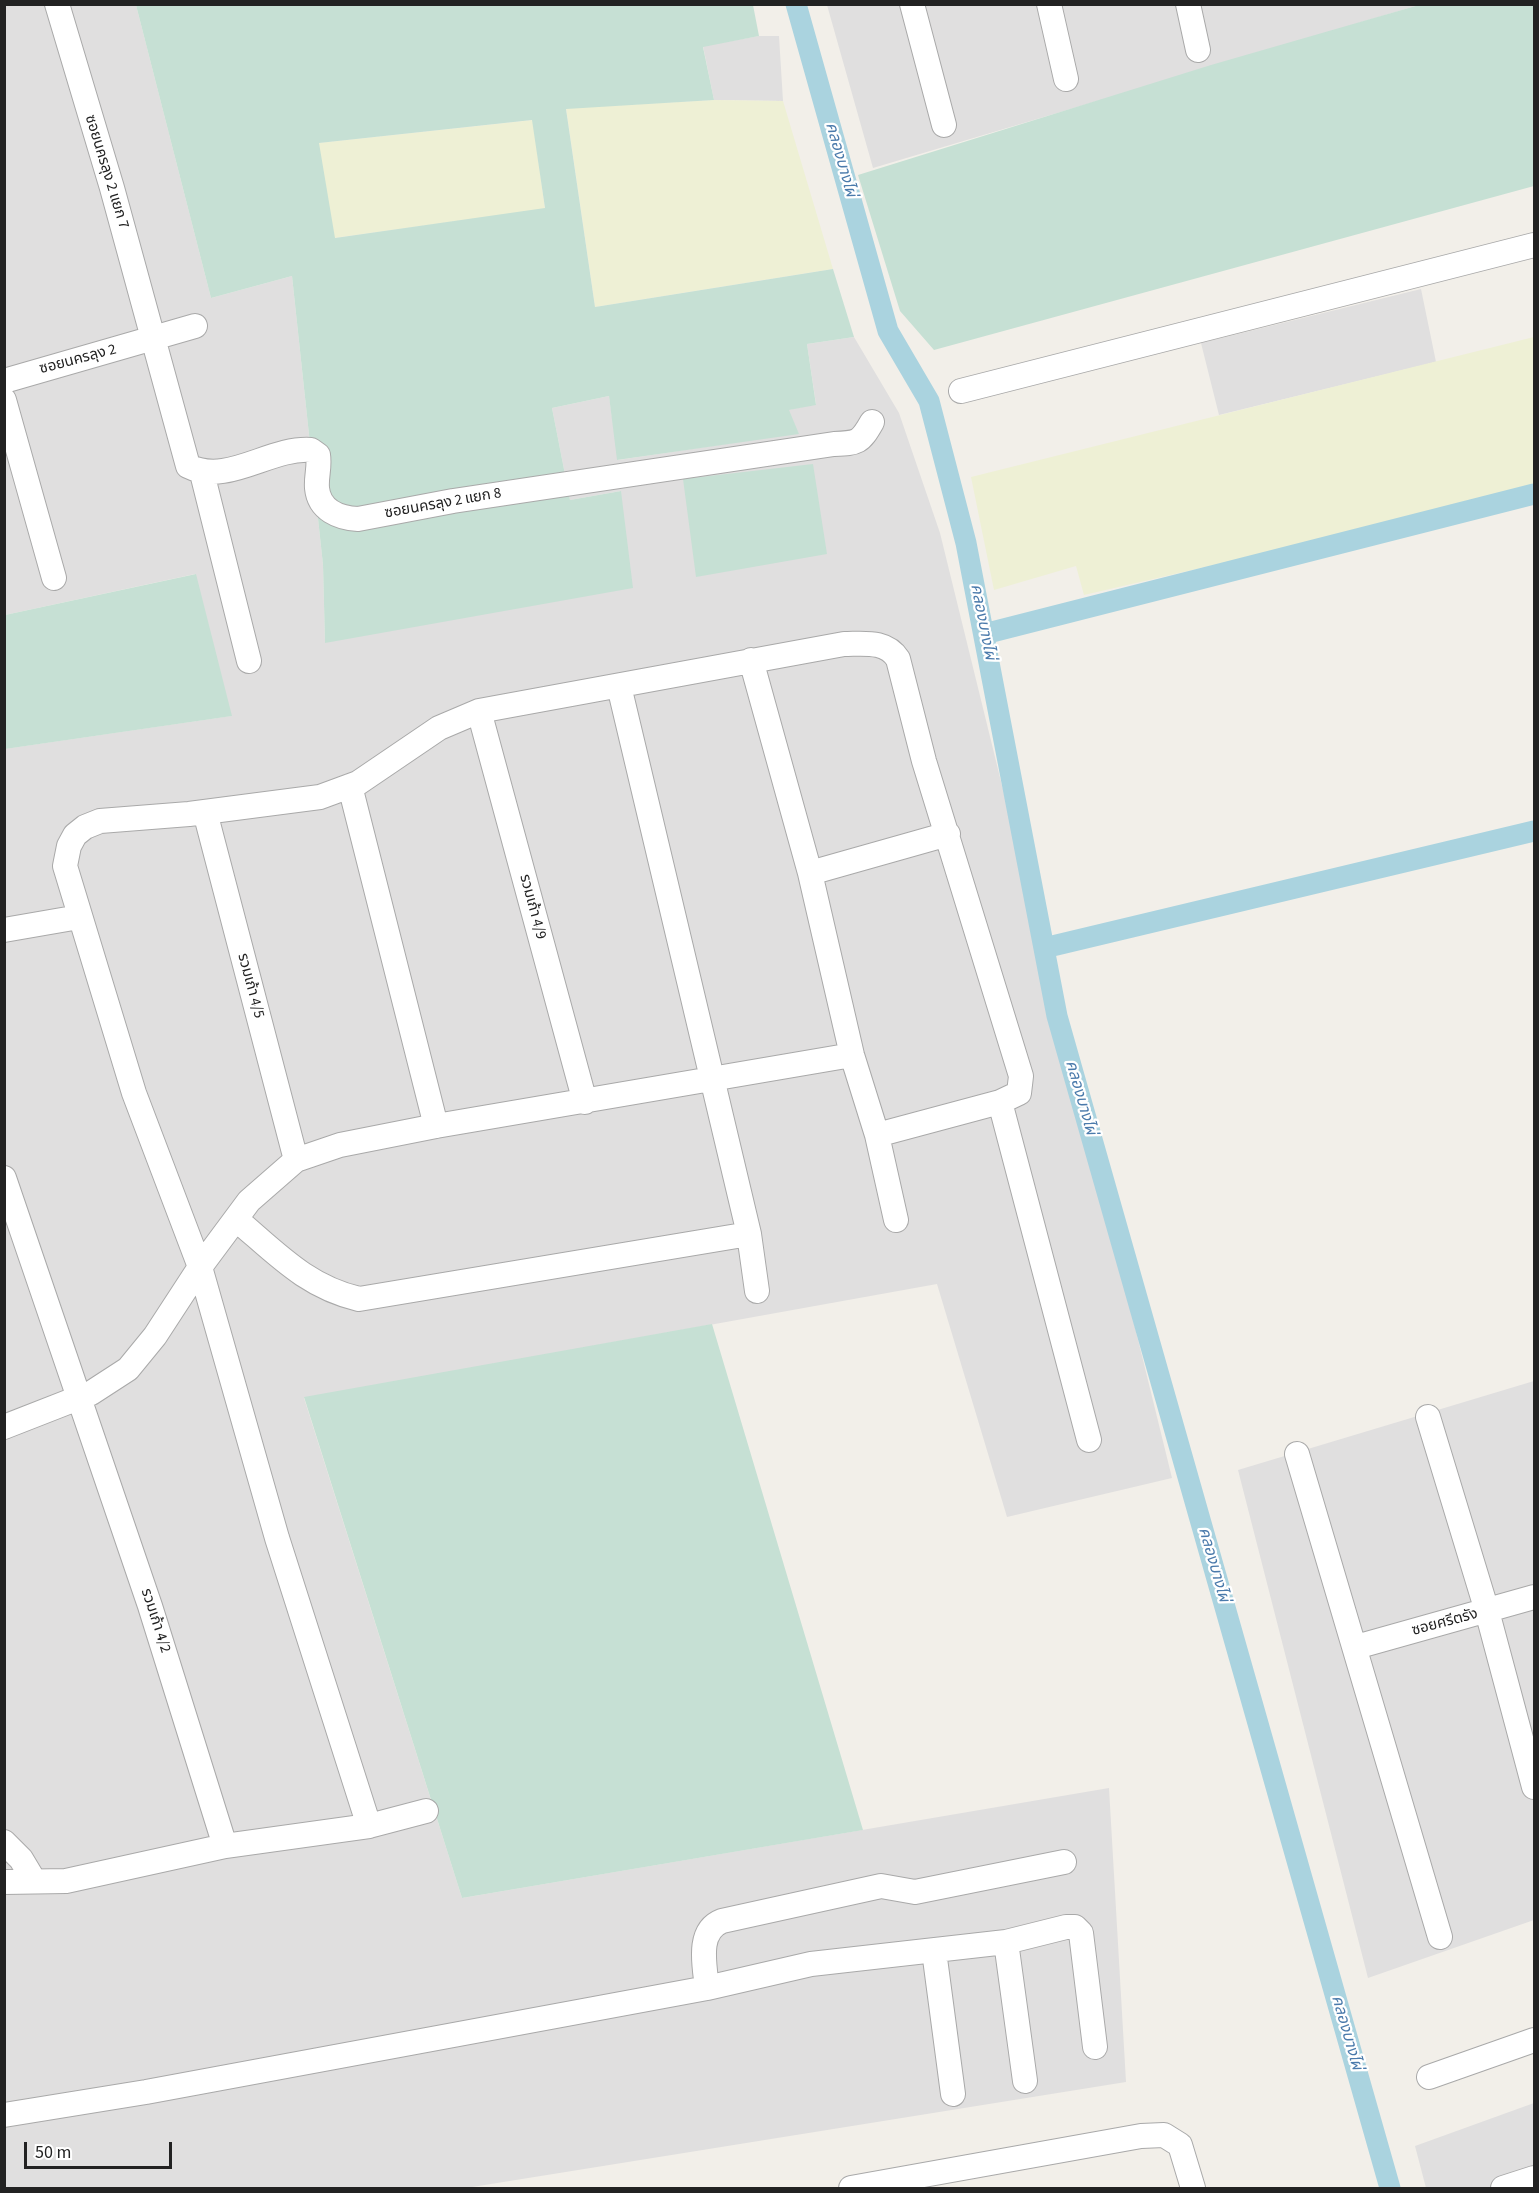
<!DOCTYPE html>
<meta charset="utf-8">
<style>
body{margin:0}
#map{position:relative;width:1539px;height:2193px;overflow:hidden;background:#f2efe9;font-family:"Source Sans 3",sans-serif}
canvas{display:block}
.frame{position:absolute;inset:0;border:6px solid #222;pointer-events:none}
.scale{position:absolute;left:24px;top:2142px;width:148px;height:27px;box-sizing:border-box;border:3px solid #222;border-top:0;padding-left:8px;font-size:18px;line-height:21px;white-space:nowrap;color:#222;-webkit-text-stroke:4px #fff;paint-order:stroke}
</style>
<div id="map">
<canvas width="1539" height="2193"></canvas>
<div class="frame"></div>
<div class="scale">50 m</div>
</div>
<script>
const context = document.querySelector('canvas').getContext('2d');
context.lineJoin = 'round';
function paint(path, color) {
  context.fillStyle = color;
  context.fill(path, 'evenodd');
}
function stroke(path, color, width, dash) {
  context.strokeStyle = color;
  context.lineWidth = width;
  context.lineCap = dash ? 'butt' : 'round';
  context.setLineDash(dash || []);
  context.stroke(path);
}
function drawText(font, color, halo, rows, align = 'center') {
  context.font = font + ' "Source Sans 3","Noto Sans Thai",sans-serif';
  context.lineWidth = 4.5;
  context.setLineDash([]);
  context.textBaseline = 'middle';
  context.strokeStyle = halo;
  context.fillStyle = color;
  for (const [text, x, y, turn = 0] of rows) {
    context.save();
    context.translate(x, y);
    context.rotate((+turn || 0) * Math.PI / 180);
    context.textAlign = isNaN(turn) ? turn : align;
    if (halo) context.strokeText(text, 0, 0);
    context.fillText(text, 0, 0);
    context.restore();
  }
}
const residential = new Path2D(`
 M5 5H136L211 298 292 276 323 565 325 643 621 491 570 500 552 408 609 396 618 460 798 433 788 410 816 404 807 344 854 337 899 413 940 533 1172 1478 1007 1517 937 1284 304 1398 462 1898 1109 1788 1126 2082 466 2188H5L4 749 231 716 195 574 5 615Z
 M827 5H1419L873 168Z
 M759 36H779L783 101 714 100 703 46Z
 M1421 289 1436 362 1219 415 1201 343Z
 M1534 1381V1920L1368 1978 1238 1470Z
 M1534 2103V2188H1426L1415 2146Z`);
const farmland = new Path2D(`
 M714 100 783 101 833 269 595 307 566 108Z
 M533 120 545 209 334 238 318 143Z
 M1534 337V491L1084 595 1076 566 994 590 971 477Z`);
const wetland = new Path2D(`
 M136 5H753L759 36 703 47 714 100 566 109 595 307 833 269 854 337 807 344 816 405 789 410 799 434 617 460 609 396 552 408 570 500 621 491 633 588 325 643 323 565 292 276 211 298ZM532 120 545 208 335 238 319 143Z
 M1419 5H1534V186L934 350 900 311 858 175 1211 65Z
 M813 464 827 554 696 577 683 479Z
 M196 574 232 716 5 749V615Z
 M712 1324 863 1830 462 1898 304 1397Z`);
const canal = new Path2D(`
 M796 4 888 331 929 401 966 543 1057 1016 1390 2188
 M984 634 1534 494
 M1044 948 1534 831`);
const street = new Path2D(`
 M57 4 112 188 188 466C228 486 269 447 311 450L318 455C320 467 316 476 317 488 319 510 339 518 358 519L453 501 834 444C858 443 860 443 872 422
 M912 4 944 125
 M1049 4 1066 79
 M1188 4 1198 50
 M4 381 195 326
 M961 391 1534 245
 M4 400 54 578
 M202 473 249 661
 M751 660 810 873 852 1055 877 1135 896 1220
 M619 686 749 1234 757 1291
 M479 711 585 1102
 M350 786 436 1126
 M205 812 296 1160
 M810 873 948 834
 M4 930 79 917
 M877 1135 1000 1102 1089 1440
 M4 1178 150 1606 225 1846
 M237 1220C277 1254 307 1287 359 1299L749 1234
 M1428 1417 1487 1611 1534 1787
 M4 1427 91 1393 128 1369 155 1336 200 1267 249 1201 296 1160 340 1145 436 1126 852 1055
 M1297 1454 1440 1937
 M1356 1647 1534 1597
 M369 1826 277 1538 200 1267 134 1093 65 866 69 846 75 835 85 827 100 821 189 814 320 797 358 783 439 728 479 711 844 644C864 644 886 640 898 659L924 761 1021 1076 1019 1093 1000 1102
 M4 1842 21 1859 33 1879
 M4 1882 66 1881 225 1846 369 1826 426 1811
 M1006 1942 1025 2081
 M934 1951 953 2094
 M707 1988C705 1967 696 1931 722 1921L881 1886 915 1892 1064 1862
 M1429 2077 1534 2040
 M4 2115 146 2092 707 1988 811 1964 1006 1942 1066 1927H1075L1081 1933 1095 2047
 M851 2188 1141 2136 1164 2135 1180 2145 1193 2188
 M1503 2188 1534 2178`);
const streetNames = [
 ["ซอยนครลุง 2 แยก 7",106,172,73],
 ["ซอยนครลุง 2",78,360,-15],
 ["ซอยนครลุง 2 แยก 8",443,504,-10],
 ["รวมเก้า 4/9",532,907,75],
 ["รวมเก้า 4/5",250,986,75],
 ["รวมเก้า 4/2",155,1621,72],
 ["ซอยศรีตรัง",1445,1623,-15]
];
const waterNames = [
 ["คลองบางไผ่",840,160,74],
 ["คลองบางไผ่",982,622,79],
 ["คลองบางไผ่",1080,1098,74],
 ["คลองบางไผ่",1213,1565,74],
 ["คลองบางไผ่",1346,2033,74]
];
paint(residential, '#e0dfdf');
paint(farmland, '#eef0d5');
paint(wetland, '#c6e0d4');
stroke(canal, '#aad3df', 21);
stroke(street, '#a9a9a9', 26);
stroke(street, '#fff', 24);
drawText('15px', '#222', '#fff', streetNames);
drawText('italic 16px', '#4a7aab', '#fff', waterNames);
</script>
